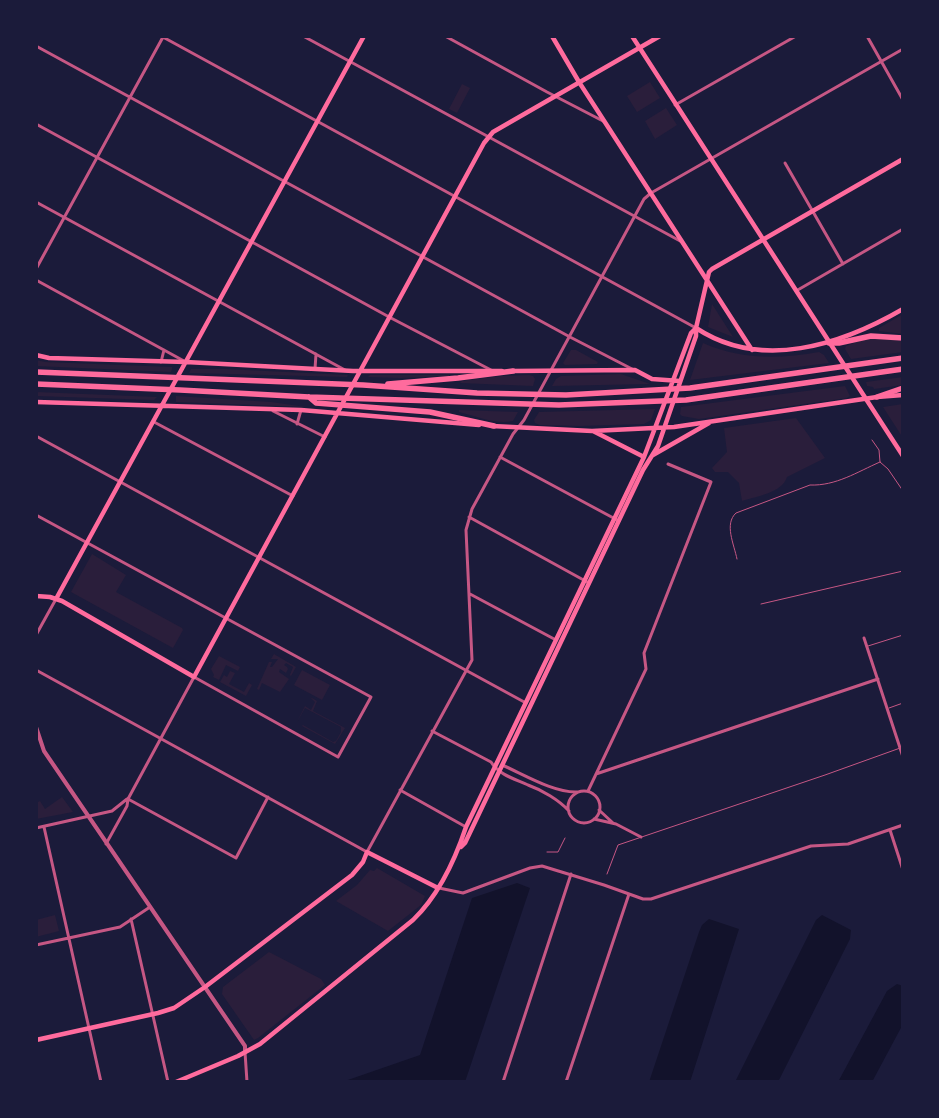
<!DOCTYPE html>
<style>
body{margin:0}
#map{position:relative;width:939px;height:1118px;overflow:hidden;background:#1b1b3a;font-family:"Titillium Web",sans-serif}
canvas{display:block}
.frame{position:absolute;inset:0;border:38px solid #1b1b3a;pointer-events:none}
</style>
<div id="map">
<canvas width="939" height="1118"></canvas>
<div class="frame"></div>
</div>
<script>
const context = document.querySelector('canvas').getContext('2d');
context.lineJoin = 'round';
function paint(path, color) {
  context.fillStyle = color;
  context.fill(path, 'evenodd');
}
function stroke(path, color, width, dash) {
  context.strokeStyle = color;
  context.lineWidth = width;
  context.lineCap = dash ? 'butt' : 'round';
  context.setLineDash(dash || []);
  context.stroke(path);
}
const green = new Path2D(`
 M650 82 660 98 637 112 627 96Z
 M462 84 470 88 457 113 449 109Z
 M666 108 677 125 655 139 645 121Z
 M712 304 733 337 708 327Z
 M903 314V334L879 331V328Z
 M865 339H884L903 341V352L851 359 845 349 846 346Z
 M703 343C741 360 779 359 819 352L824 355 829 363 690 380Z
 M571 350H576L598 362 597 364 565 365 563 363Z
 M36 360 45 362 172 367V369L171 372 36 366Z
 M191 369H225L348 375 347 377 189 373Z
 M621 374 650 384 552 386 556 379 561 376Z
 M370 375H449V376L401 378 368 377Z
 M529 375 533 376 535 379 533 386 460 383 462 381 501 376Z
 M903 377V385L874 389 873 387 867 386 866 382Z
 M845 386 850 396 847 398 699 419 682 416 680 414 681 407Z
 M36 392 157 397 154 400 36 396Z
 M176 396 271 402 306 407 176 402Z
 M903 404V438L883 407Z
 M655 409 651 420 644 424 580 426 540 425 535 423 534 420 539 412Z
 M459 410 518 412 513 421C496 425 476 416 459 412Z
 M796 418 825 458 787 477C782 493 757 496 742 501L739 483 728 472H715L712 468 727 452 724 428Z
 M92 554 126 575 116 592 182 628 183 630 173 648 71 592Z
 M274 654 296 667 291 676 290 675 293 667 286 663 284 665 287 667 288 669 286 673 280 669 279 672 289 679 280 692 262 683 259 690 257 689 269 662H272L270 667H272L278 659H271Z
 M219 656 240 667 238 671 226 665 219 680 213 677 214 675 211 669Z
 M302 670 330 685 322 700 294 685Z
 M230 671 235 673 229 684 244 692 249 683 252 685 246 696 220 682 224 675 227 677Z
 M310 697 317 701 313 711 345 728 335 744 302 726 303 725 333 742 336 741 341 732V727L305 708 297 722 305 706 311 710 315 702Z
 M62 797 73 812 36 819V803L40 801 45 809Z
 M377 868 425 896 421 905 388 931 336 901 357 885 370 870 374 871Z
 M55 915 59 931 36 937V920Z
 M269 952 321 979 325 985 258 1038 254 1040 222 994 223 987Z`);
const water = new Path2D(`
 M517 883 530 888 465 1082H342L420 1055 472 898Z
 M822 915 851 930 850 939 778 1082H735L816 920Z
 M709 919 739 929 690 1082H649L699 932 702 925Z
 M897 984 903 986V1024L872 1082H838L887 991Z`);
const service = new Path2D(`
 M872 440 879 450 880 462 888 469 903 491
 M737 559C734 544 724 524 736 513L810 485C836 486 857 472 880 462
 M761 604 903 571
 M868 646 903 635
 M889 708 903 703
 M547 852H558L565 838
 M607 874 618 845 825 775 903 747`);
const minor = new Path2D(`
 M161 36 696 328
 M303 36 682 242
 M445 36 547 92 603 121
 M867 36 903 100
 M36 46 570 337 634 370
 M675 105 796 36
 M36 124 391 318 491 370
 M785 163 843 264
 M36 202 345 370
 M36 269 163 37
 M36 280 184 361
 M796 291 903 229
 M161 362 164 350
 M315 369 316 354
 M273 411 325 437
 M154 422 293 496
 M297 424 301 410
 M36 436 526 703
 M500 457 619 521
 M36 515 371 697 338 757 194 677 128 799 127 806 106 844
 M469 517 589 583
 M470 594 556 640
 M36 635 56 599
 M864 638 903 757
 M36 670 367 852 472 660 466 530 472 509 513 434 524 420 644 199 651 193 903 49
 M432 731 491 762C499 775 515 779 528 785 542 790 559 800 569 811
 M502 765C523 774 554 793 577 792
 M596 774 878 679
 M400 790 466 827
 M588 791 646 669 644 653 711 482 668 464
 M568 807a16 16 0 1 1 32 0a16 16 0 1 1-32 0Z
 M128 799 236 858 268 797
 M599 810 613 823
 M594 819 616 824 641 837
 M44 827 101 1082
 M36 828 112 811 127 799
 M890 830 903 870
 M439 888 463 893 530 868 542 866 604 885 643 899H651L811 846 848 844 903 825
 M131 919 168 1082
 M36 945 120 927 150 907
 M245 1052 247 1082
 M503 1082 571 874
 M566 1082 629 894`);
const tertiary = new Path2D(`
 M36 727 44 751 245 1046V1052`);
const secondary = new Path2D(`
 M552 36 579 82 752 350
 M696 328C761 371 841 345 903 309
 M36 355 49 358 186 362 353 371H502
 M512 371 635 370 652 379 680 381
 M866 399 903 456
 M36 402 301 410 479 425
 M492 426 592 431 674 427 877 397 903 395
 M593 431 644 457
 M653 455 709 423
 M36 596 50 597 62 601 194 677 484 143 493 132 660 36
 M56 599 364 36
 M461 847 465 843 643 470 658 446 696 336V328L709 272 712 269 903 159
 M36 1040 158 1013 174 1008 205 987 352 875 363 862 367 852 438 888
 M176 1082 238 1056 260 1044 413 920C439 895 455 860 466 827L644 457 691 333 696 328`);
const primary = new Path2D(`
 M632 36 866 399`);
const motorway = new Path2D(`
 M829 343H839L871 336 903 338
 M36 372 363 385 477 393 566 395 690 388 903 358
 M36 384 180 390 309 397 559 405 686 400 903 369
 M388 384 458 378 513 371
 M309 397 316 403 430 412 494 426
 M877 397 903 388`);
paint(green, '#2a1e3b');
paint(water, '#12122b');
stroke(service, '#c65784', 1);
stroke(minor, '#c65784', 3);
stroke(tertiary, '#c65784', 4);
stroke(secondary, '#ff6b9d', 4.5);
stroke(primary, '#ff6b9d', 4.5);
stroke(motorway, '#ff6b9d', 5.5);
</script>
